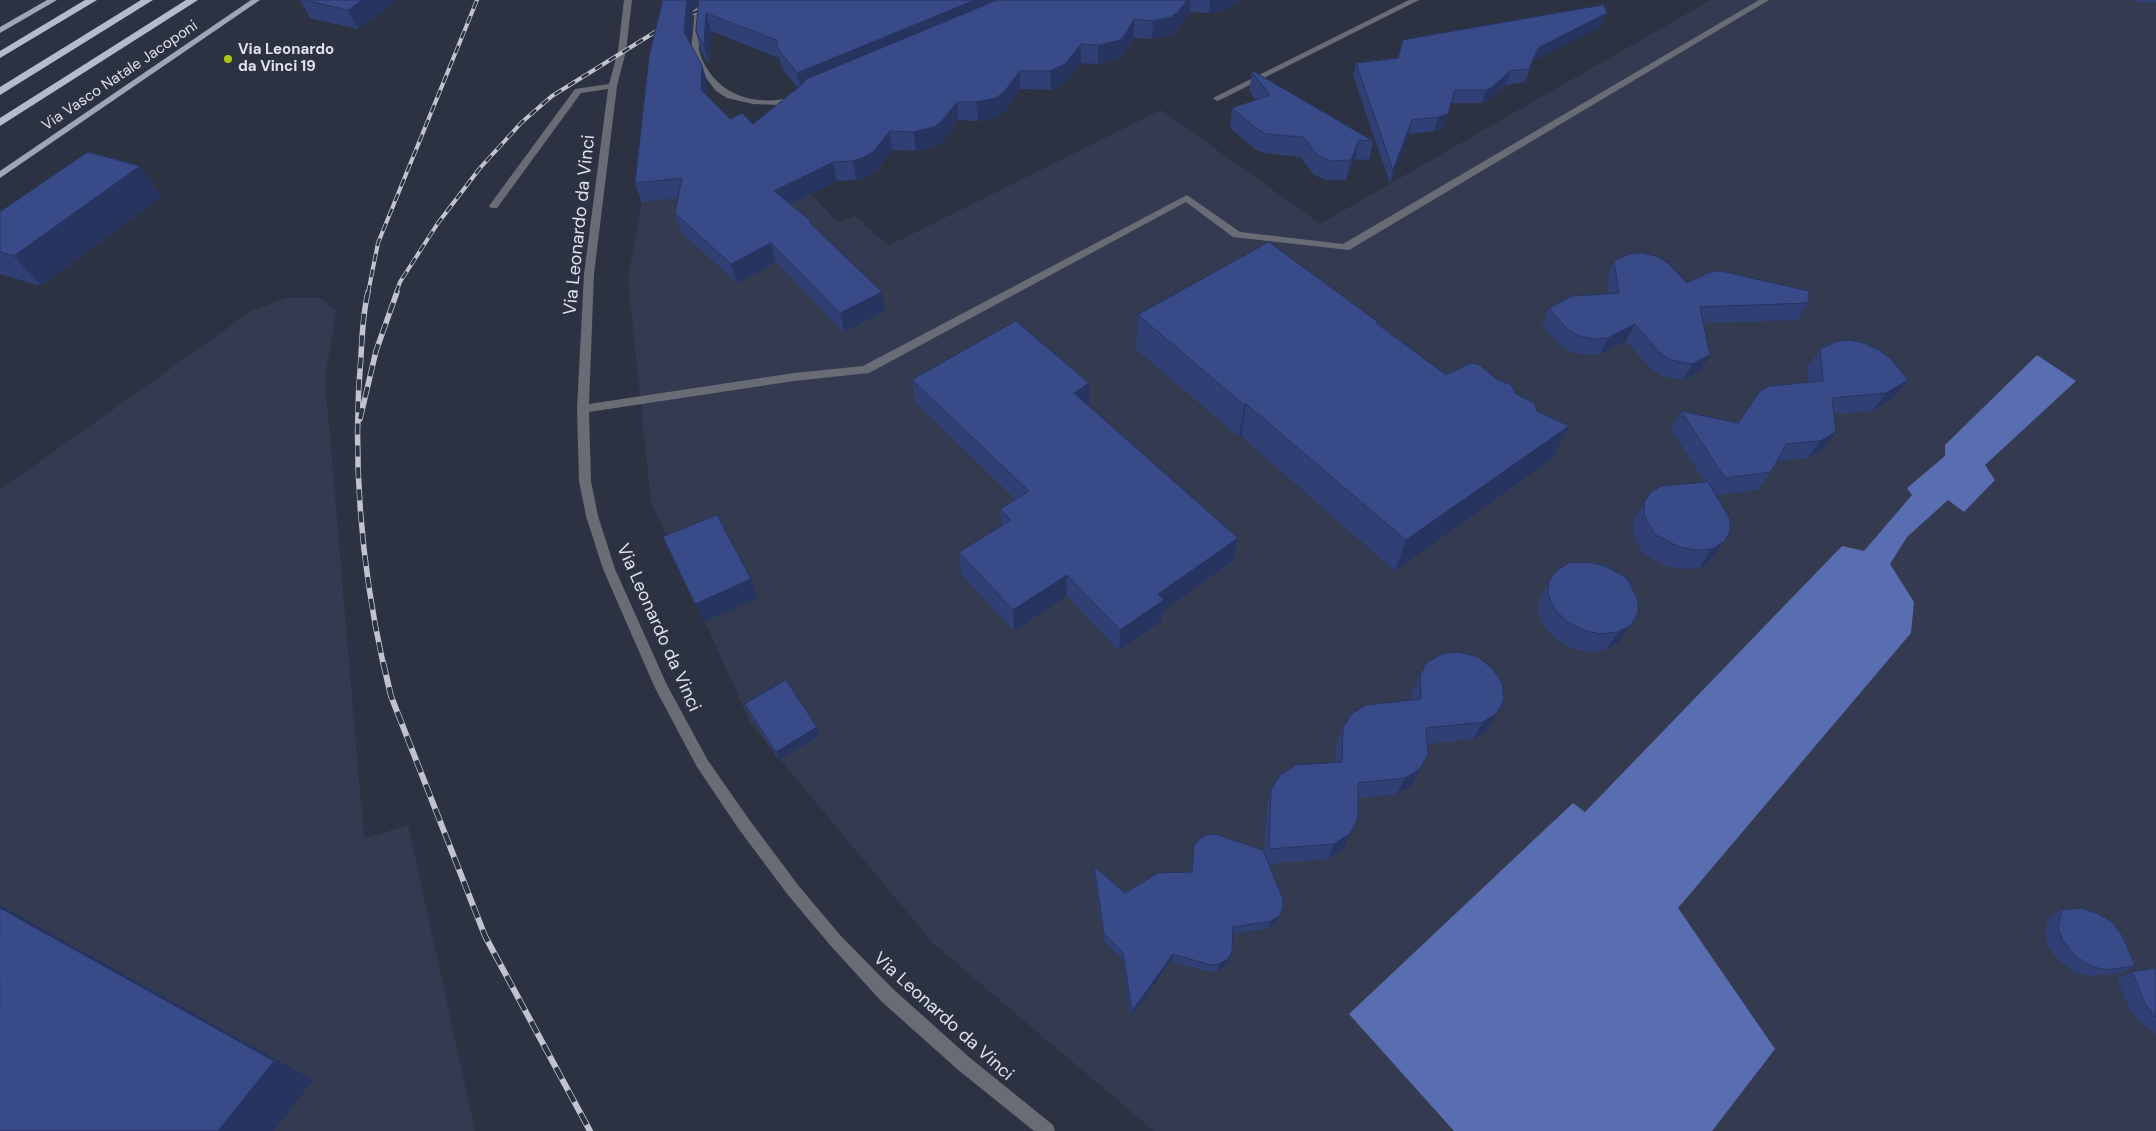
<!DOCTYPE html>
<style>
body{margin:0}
canvas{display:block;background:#2d3242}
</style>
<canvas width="2156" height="1131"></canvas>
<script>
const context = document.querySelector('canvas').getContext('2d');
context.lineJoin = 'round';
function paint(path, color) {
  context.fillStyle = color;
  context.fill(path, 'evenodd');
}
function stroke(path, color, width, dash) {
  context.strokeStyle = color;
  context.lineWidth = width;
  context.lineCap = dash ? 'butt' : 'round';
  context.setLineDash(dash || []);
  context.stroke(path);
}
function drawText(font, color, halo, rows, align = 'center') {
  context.font = font + ' "DM Sans",sans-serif';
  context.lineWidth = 4;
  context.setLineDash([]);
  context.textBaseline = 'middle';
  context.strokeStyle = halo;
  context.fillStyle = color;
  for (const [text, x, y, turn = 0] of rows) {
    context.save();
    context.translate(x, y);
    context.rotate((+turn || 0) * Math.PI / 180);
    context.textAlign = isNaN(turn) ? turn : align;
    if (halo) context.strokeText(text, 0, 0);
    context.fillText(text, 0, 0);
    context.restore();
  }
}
const built = new Path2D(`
 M1711 0H2156V1131H1154L934 944 751 724 651 501 628 279 649 162 810 194 839 223 855 216 888 246 1161 110 1320 224Z
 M287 298H320L336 310 325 380 364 839 408 825 475 1131H0V490L253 310Z`);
const water = new Path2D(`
 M2037 355 2076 381 1985 465 1995 480 1964 512 1948 500 1907 537 1890 564 1914 602 1911 633 1678 908 1775 1049 1712 1131H1454L1349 1014 1573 803 1585 812 1842 546 1864 551 1912 495 1907 488 1945 456V445Z`);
const minor = new Path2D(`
 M624 0H632L626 51 617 86 594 274 589 404 794 373 863 366 1187 195 1240 232 1343 244 1759 0H1769L1349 250 1233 237 1186 202 869 373 794 381 589 412 591 481 598 516 615 569 667 685 707 759 748 818 798 885 840 935 893 989 969 1057 1053 1125 1055 1131H1034L957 1069 881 1001 830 945 788 895 738 828 697 767 655 688 603 569 586 516 579 481 577 409 584 274 608 89 581 93 497 208H491L489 206 575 89 609 84 618 51Z
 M707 0H717L703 10C702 23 698 36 699 49 700 57 705 66 710 73 730 100 763 105 794 97L797 98V102L781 105 753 104 727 98 716 91 700 70 691 51 695 9Z
 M1409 0H1419L1220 100 1217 101 1213 98Z`);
const major = new Path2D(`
 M47 0H57L0 33V27Z
 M251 0H260L0 178V171Z`);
const highway = new Path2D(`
 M85 0H97L0 58V51Z
 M141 0H153L0 95V87Z
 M186 0H198L0 126V118Z`);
const railFar2 = new Path2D(`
 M368 293 378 243 477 0
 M396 293 400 282 438 223 480 168 522 122 552 96 668 24 722 0`);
const railFar1 = new Path2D(`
 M368 292C363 313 362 334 361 356 352 457 361 564 383 663
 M360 419 376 351 397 292`);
const rail = new Path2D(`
 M383 662 391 696 485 936 590 1131`);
const wall = new Path2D(`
 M300 0H397L358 29 310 18Z
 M663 0H1240L1226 10 1209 13 1190 12 1175 32 1170 36 1152 39 1134 38 1122 56 1116 60 1098 64 1081 63 1065 83 1051 90 1020 89 1005 111 998 117 978 121 958 120 944 140 936 146 916 151 892 150 876 171 868 176 856 180 837 181 790 204 813 226 885 311 844 332 776 262 737 283 681 232 675 213 678 198 642 202 635 183ZM699 4 696 32 701 51 709 65 711 31 779 58 782 68 798 88 753 124 730 119 707 96 708 84 690 43 693 9Z
 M2134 0H2156V2L2154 3 2137 2Z
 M1602 26 1533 61 1525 82 1506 85 1487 101 1482 103H1451L1444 127 1434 131 1409 134 1390 183 1353 76 1356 63 1398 58Z
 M1252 72 1373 141 1369 160 1355 159 1346 180H1326L1314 175 1300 157 1264 153 1255 149 1230 128 1232 108 1256 100 1249 91Z
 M162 196 41 286 0 274V212Z
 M1614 261 1687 283 1808 303 1798 320 1703 323 1701 371 1683 380 1663 376 1651 369 1626 341 1600 354 1586 355 1572 352 1559 345 1542 324 1549 308 1609 293 1607 278Z
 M1138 315 1378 323 1446 375 1516 394 1537 411 1569 426 1553 458 1395 571 1241 436 1239 437 1136 349Z
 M1820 349 1908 380 1893 399 1872 411 1834 414 1823 450 1807 458 1776 461 1771 472 1758 490 1716 495 1724 542 1710 561 1699 568 1683 569 1666 566 1642 553 1633 534V521L1651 492 1705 482 1671 429 1681 411 1738 423 1809 383 1807 368Z
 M912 380 1089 383V406L1238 538 1234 560 1163 611 1161 621 1119 651 1067 596 1014 631 961 574 959 552 1002 526 1000 509 1015 499 916 403Z
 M1627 578 1618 643 1606 650 1589 652 1571 648 1556 639 1544 627 1538 613 1539 600 1549 581Z
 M1459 652 1487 731 1473 739 1428 744 1420 771 1412 785 1397 794 1358 798 1351 833 1343 849 1328 859 1269 864 1283 908 1276 923 1268 928 1233 934 1232 951 1230 958 1226 966 1217 971 1209 972 1171 961 1131 1017 1123 960 1104 941 1094 873V866L1125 893 1191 872 1194 846 1264 854 1267 806 1271 790 1336 762V745L1343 728 1412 700V693L1420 675Z
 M745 704 817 727 820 735 779 760 749 713Z
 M2062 910 2135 966 2121 973 2090 976 2075 972 2060 962 2049 948 2045 935 2048 917Z
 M2156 968V1034L2141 1023 2130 1010 2117 979 2132 972Z`);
const shadedWall = new Path2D(`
 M362 0H397L358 29 348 10Z
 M687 0H704L693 9 689 51 684 32Z
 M975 0H1021L804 80 806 90 801 92 797 73Z
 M1187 0H1191L1190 12 1175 32 1170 36 1152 39 1153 21Z
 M1210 0H1240L1226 10 1209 13Z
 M706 13 711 31 709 65 704 46Z
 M1607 13 1602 26 1533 61 1525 82 1538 48Z
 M1134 19V38L1122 56 1116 60 1098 64V45Z
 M1081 44V63L1065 83 1051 90 1050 71Z
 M702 65 708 84 706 109 701 90Z
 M1020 71V89L1005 111 998 117 978 121 976 102Z
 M1510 71 1506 85 1487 101 1482 103 1486 90Z
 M1455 90 1444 127 1434 131 1438 117Z
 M957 102 958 120 944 140 936 146 916 151 913 132Z
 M1412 120 1409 134 1390 183 1393 170Z
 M890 131 892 150 876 171 868 176 856 180 853 161Z
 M1359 140 1355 159 1346 180 1351 160Z
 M833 162 837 181 779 210 774 191Z
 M140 166 162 196 41 286 14 256Z
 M771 243 776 262 737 283 731 264Z
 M882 292 885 311 844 332 840 313Z
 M1635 324 1626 341 1600 354 1608 338Z
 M1710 355 1701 371 1683 380 1692 364Z
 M1908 380 1893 399 1872 411 1886 393Z
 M1089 383V407L1074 393Z
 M1246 404 1241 436 1239 437 1244 405Z
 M1569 426 1553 458 1395 571 1406 540Z
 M1836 432 1823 450 1807 458 1820 441Z
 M1238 538 1234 560 1163 611 1161 621 1119 651 1120 630 1158 594Z
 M1724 542 1710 561 1699 568 1712 549Z
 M1067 575V596L1014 631 1013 610Z
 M751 579 758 598 703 622 695 604Z
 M1631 625 1618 643 1606 650 1618 632Z
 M1497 713 1487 731 1473 739 1483 722Z
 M817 727 820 735 779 760 776 752Z
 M1428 754 1412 785 1397 794 1405 778Z
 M1358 818 1343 849 1328 859 1334 844Z
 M0 905 313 1080 274 1131H218L0 908Z
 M1283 908 1276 923 1268 928 1271 921Z
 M1232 951 1230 958 1226 966 1217 971 1219 964Z
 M1173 954 1171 961 1131 1017 1132 1011Z`);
const building = new Path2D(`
 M305 0H362L348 10Z
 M663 0H687L684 32 702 65 701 90 730 119 742 113 753 124 805 82 804 80 997 0H1187L1177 13 1171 17 1153 21 1134 19 1123 38 1117 41 1098 45 1081 44 1065 64 1050 71H1020L1004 92 996 98 976 102H957L942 121 934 127 913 132 890 131 873 152 864 157 853 161 833 162 774 191 812 222 810 223 882 292 840 313 771 243 731 264 675 213 682 178 635 183 649 57Z
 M699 0H975L797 73 778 49 776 40 706 13 704 46 696 32Z
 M1604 5 1607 13 1538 48 1529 69 1510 71 1491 88 1486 90H1455L1448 114 1438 117 1412 120 1393 170 1356 63 1398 58 1403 40Z
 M1253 71 1373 141 1359 140 1351 160 1330 161 1317 155 1303 137 1266 134 1257 129 1232 108 1270 95 1252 72Z
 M88 152 140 166 14 256 0 252V212Z
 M1269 242 1378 322 1376 323 1446 375 1471 363 1480 365 1495 378 1511 385 1516 394 1534 403 1537 411 1569 426 1406 540 1246 404 1244 405 1138 315Z
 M1642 253 1656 256 1668 263 1687 283 1710 272 1721 271 1809 291 1808 303 1700 307 1710 355 1692 364 1671 360 1660 353 1635 324 1608 338 1594 339 1579 336 1566 328 1549 308 1572 296 1619 293 1614 261 1629 254Z
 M1016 321 1089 383 1074 393 1238 538 1158 594 1164 600 1120 630 1067 575 1013 610 959 552 1011 520 1000 509 1029 491 912 380Z
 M1849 340 1864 343 1879 350 1891 359 1908 380 1886 393 1832 398 1836 432 1820 441 1786 444 1771 472 1725 478 1681 411 1738 423 1760 391 1770 386 1823 381 1820 349 1835 342Z
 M1708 482 1730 519V532L1724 542 1712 549 1696 550 1679 547 1654 534 1644 514V502L1651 492 1662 486Z
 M717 515 751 579 695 604 663 537Z
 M1586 562 1603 565 1627 578 1638 600V613L1631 625 1618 632 1600 634 1583 630 1566 621 1554 608 1548 594 1549 581 1557 570 1569 563Z
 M1459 652 1478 657 1493 669 1502 683 1504 700 1497 713 1483 722 1426 728 1428 754 1420 769 1405 778 1358 783V818L1350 834 1334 844 1269 849 1271 790 1280 775 1296 765 1342 762 1343 728 1351 714 1366 705 1421 699 1420 675 1427 662 1442 654Z
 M786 680 817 727 776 752 745 704Z
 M1215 834 1263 850 1283 899V908L1279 916 1271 921 1233 927 1232 951 1228 959 1219 964 1210 965 1173 954 1132 1011 1123 953 1104 934 1094 866 1125 893 1158 873 1192 872 1194 846 1199 839 1206 835Z
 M0 908 274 1061 218 1131H0Z
 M2081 908 2097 913 2112 922 2122 935 2135 966 2104 970 2089 965 2074 955 2063 941 2058 928 2062 910Z
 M2156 968V1017L2145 1004 2132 972Z`);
const markers = [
 [228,59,5,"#acc613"]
];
const farPoinames = [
 ["Via Leonardo",238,50],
 ["da Vinci 19",238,67]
];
const farStreetnames = [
 ["Via Vasco Natale Jacoponi",120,76,-34]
];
const streetNames = [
 ["Via Leonardo da Vinci",580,225,-84],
 ["Via Leonardo da Vinci",658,628,66],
 ["Via Leonardo da Vinci",943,1017,42]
];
paint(built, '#343b51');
paint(water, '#596eb0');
paint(minor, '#696c74');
paint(major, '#9fa5b5');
paint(highway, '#b4bbcf');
stroke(railFar2, '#c0c4cf', 4);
stroke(railFar1, '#c0c4cf', 5.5);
stroke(rail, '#c0c4cf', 6);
stroke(railFar2, '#2d3242', 2.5, [8]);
stroke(railFar1, '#2d3242', 4, [11]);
stroke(rail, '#2d3242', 4.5, [13]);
paint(wall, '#304075');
paint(shadedWall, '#27345f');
paint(building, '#384a88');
stroke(building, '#27345f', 1);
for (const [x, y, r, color] of markers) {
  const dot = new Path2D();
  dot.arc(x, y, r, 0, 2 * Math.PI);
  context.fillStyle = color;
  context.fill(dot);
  stroke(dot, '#2d3242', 2);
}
drawText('bold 15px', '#dee2ec', '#2d3242', farPoinames, 'left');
drawText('15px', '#dee2ec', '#2d3242', farStreetnames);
drawText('18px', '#dee2ec', '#2d3242', streetNames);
</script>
